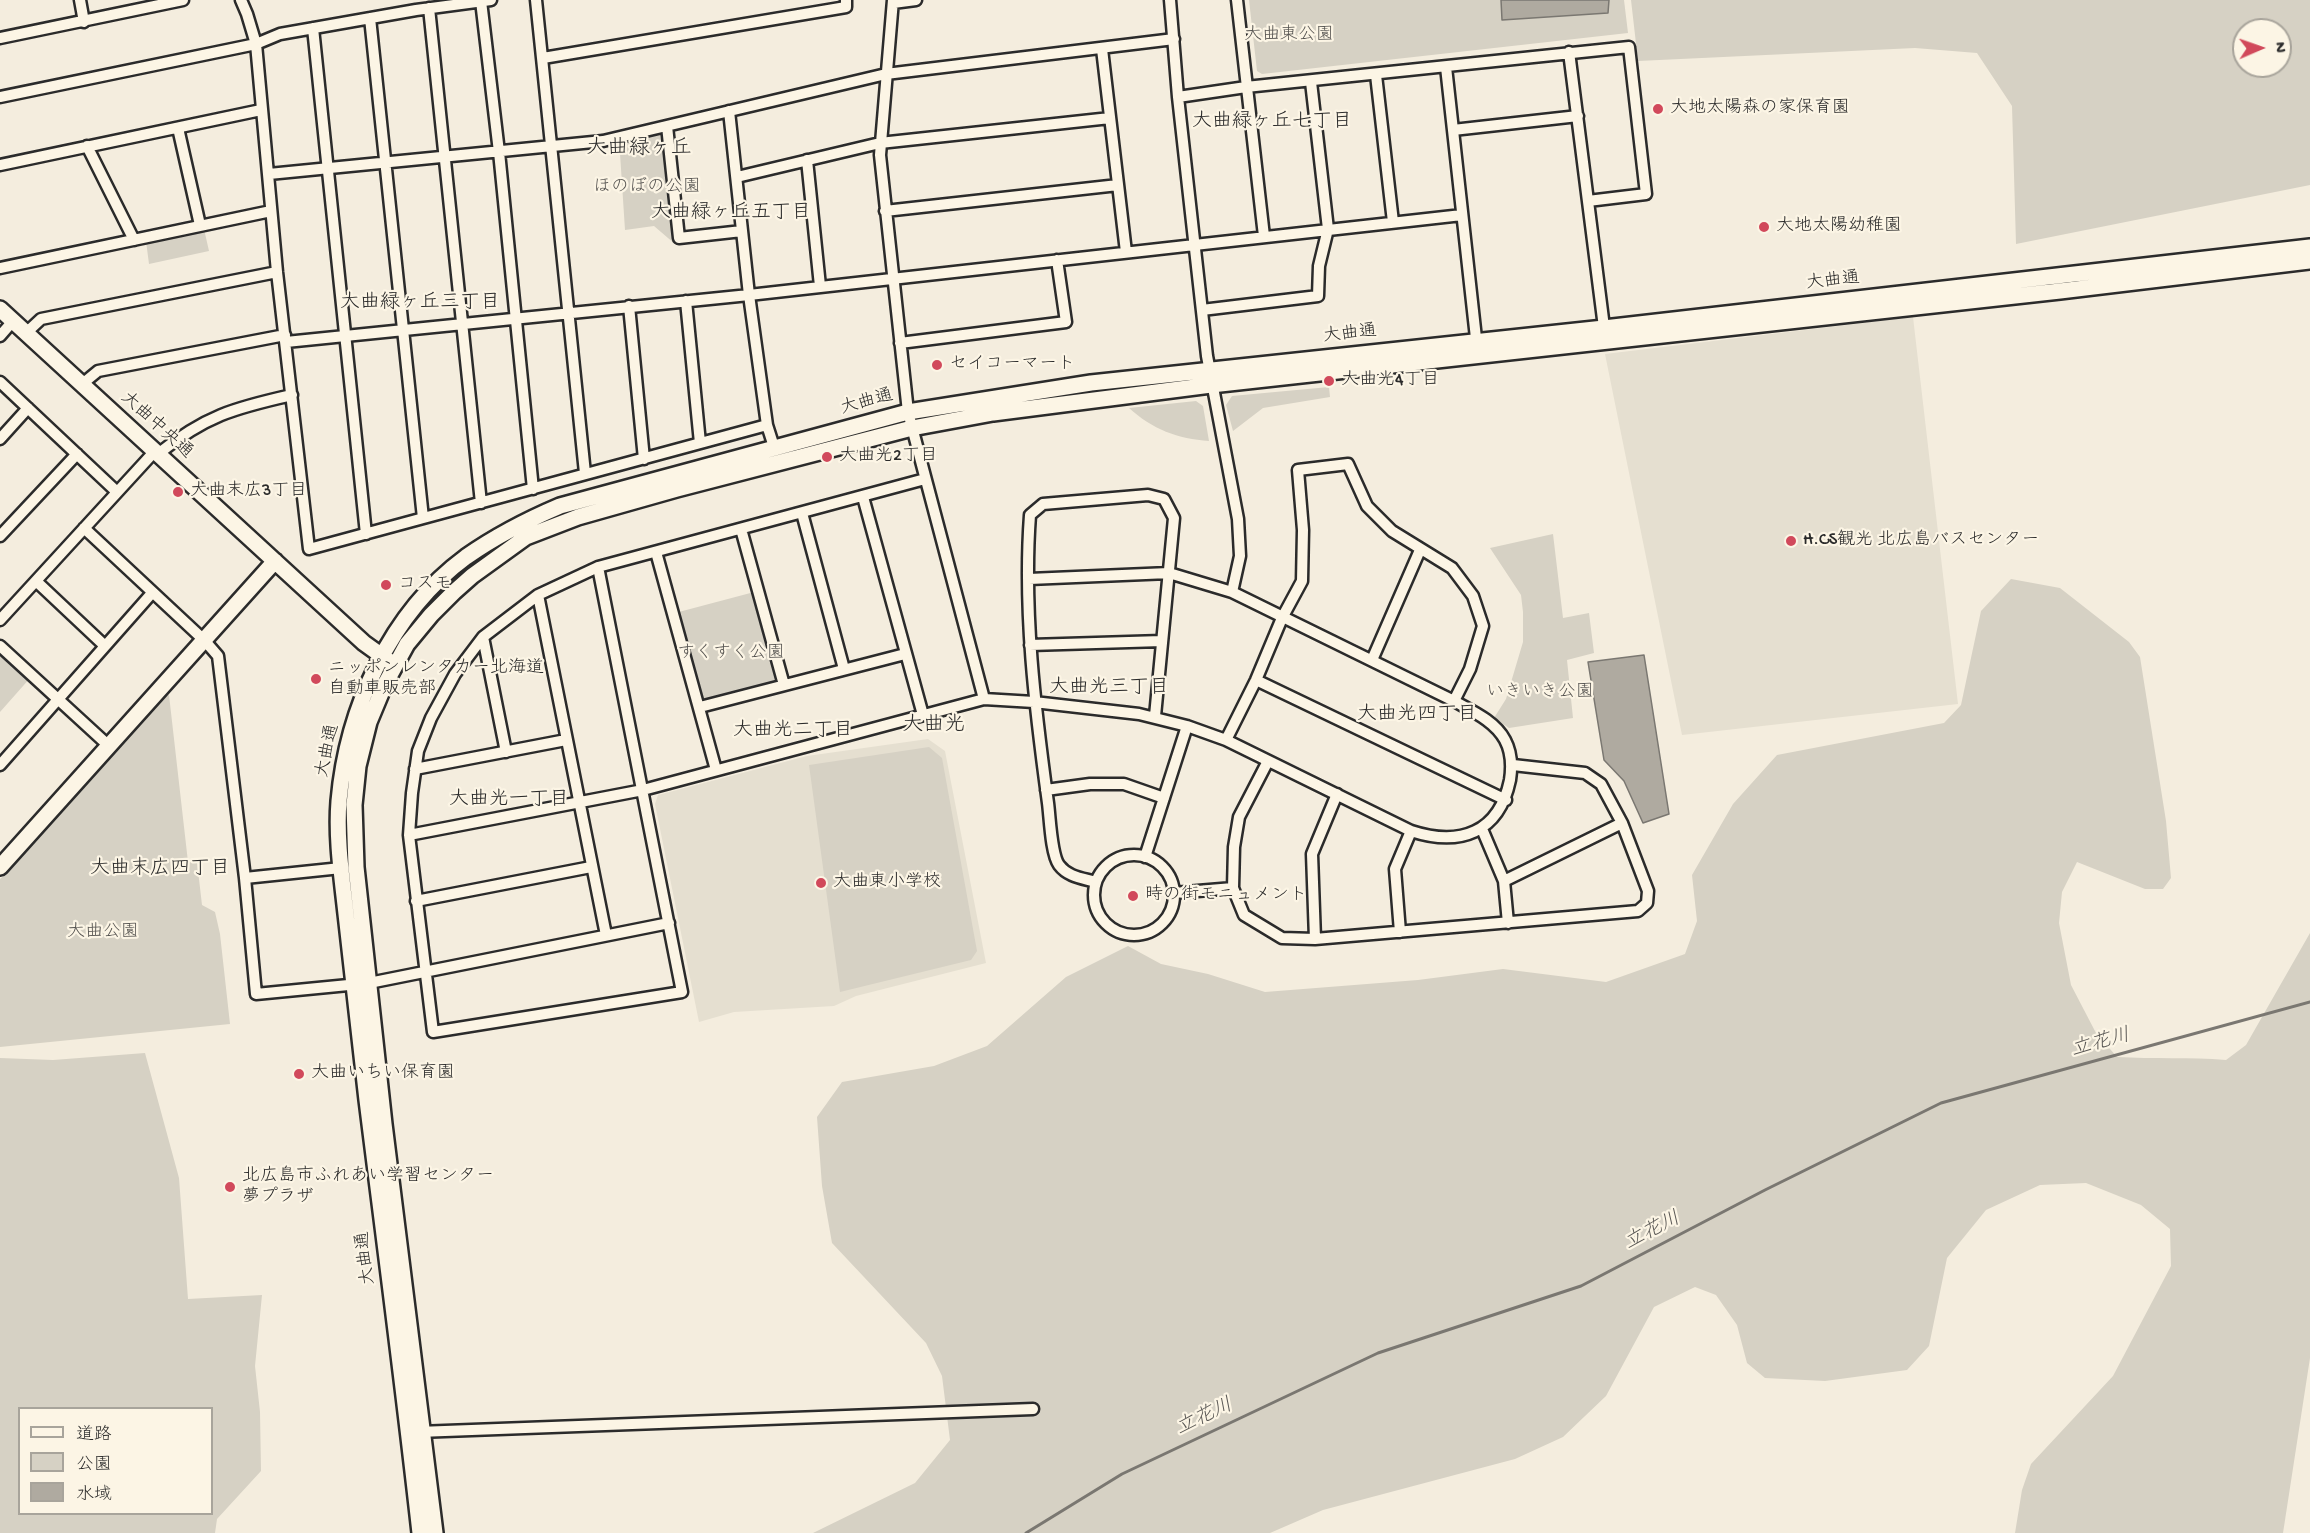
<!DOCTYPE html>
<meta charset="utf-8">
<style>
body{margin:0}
#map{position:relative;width:2310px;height:1533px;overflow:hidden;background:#f4edde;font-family:"Gochi Hand","Klee One",sans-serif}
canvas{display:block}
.legend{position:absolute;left:18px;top:1407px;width:195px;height:108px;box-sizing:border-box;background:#fcf5e5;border:2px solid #a8a49b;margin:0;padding:8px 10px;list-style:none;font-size:18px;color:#2b2b2b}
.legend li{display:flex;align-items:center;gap:12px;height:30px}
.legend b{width:30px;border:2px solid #a8a49b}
.north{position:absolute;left:2232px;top:18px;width:60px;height:60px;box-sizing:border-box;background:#fcf5e5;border:2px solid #a8a49b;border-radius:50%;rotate:88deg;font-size:16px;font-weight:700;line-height:24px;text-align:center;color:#2b2b2b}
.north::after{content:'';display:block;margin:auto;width:21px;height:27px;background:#d1495b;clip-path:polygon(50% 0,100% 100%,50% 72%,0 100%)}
</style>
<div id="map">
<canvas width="2310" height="1533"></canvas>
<ul class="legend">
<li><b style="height:8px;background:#fcf5e5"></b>道路</li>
<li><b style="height:16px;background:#d6d1c4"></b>公園</li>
<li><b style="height:16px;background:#afaaa0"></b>水域</li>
</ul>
<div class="north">N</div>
</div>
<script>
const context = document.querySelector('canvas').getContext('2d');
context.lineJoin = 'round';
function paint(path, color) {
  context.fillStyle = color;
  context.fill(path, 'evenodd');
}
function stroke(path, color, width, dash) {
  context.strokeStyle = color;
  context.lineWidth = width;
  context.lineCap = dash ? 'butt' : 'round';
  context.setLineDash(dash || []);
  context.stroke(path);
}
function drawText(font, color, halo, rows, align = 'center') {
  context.font = font + ' "Gochi Hand","Klee One",sans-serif';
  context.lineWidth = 4.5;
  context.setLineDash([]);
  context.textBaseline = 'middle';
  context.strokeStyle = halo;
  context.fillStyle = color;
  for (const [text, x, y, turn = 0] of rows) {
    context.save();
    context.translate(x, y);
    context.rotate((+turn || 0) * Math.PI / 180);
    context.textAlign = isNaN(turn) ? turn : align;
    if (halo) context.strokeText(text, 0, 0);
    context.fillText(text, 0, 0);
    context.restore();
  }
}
const built = new Path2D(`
 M1913 317 1958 704 1682 735 1605 354Z
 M928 739 945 751 986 963 856 996 834 1006 734 1012 699 1022 655 804 658 795 807 756Z`);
const green = new Path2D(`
 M1249 0H1624L1628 33 1262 74 1257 71Z
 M1631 0H2310V185L2016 244 2012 106 1977 53 1915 48 1638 61ZM2244 30H2280V66H2244Z
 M667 126 675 244 654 226 625 230 619 138Z
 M204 229 209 251 149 264 146 241Z
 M1329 387 1330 397 1263 408 1233 431 1226 405 1232 396Z
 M1196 401 1203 406 1209 441C1178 439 1152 429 1129 408Z
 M1553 534 1563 618 1589 613 1594 653 1567 660 1573 718 1509 728 1494 718 1506 699 1523 642V612L1521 595 1490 548Z
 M2011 579 2060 588 2129 642 2140 657 2166 821 2171 878 2163 889H2145L2077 862 2062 892 2059 923 2071 985 2096 1033 2117 1057C2153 1059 2190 1057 2226 1060L2246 1045 2310 933V1358L2283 1533H2015L2022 1490 2031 1464 2113 1376 2171 1266 2170 1229 2141 1205 2086 1183 2040 1185 1986 1210 1947 1258 1929 1346 1907 1370 1825 1381 1765 1378 1747 1363 1737 1325 1716 1295 1695 1287 1654 1307 1606 1396 1563 1437 1515 1459 1323 1510 1270 1533H813L915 1483 950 1440 942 1376 926 1343 832 1243 822 1186 817 1117 842 1082 934 1066 987 1046 1066 977 1128 946 1161 964 1208 974 1265 992 1418 980 1503 969 1606 982 1685 954 1697 921 1692 875 1733 804 1777 755 1944 723 1961 705 1981 611Z
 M758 591 784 685 700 707 675 613Z
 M0 648 31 677 0 712Z
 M169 695 188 862H197L202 905 215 912 220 934 230 1024 0 1047V879L11 869 160 697Z
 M929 747 942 758 977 951 971 960 840 992 809 765Z
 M145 1053 179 1178 188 1299 262 1295 255 1366 260 1412 261 1471 217 1519 215 1533H0V1058L53 1060ZM20 1408H212V1514H20Z`);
const water = new Path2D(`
 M1501 0H1609L1608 13 1502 20Z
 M1644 655 1669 814 1643 823 1624 781 1604 760 1588 662Z`);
const stream = new Path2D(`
 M1026 1533 1122 1474 1378 1353 1581 1286 1765 1190 1941 1103 2310 1002`);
const street = new Path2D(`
 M80 0 84 22
 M241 0 247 14 256 44 277 272 309 549 767 425
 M536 0 585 473
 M893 0 880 155 908 412 984 699
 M1170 0 1178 97 1207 356 1238 519 1240 556 1232 592
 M1237 0 1264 236
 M481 1 499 152 533 489
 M893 3 916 0
 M429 8 481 503
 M370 18 423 518
 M313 28 366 534
 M0 38 183 0
 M1102 49 1126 252
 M1569 52 1605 335
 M543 58 846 7V0
 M1446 67 1477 347
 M1376 75 1393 222
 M0 97 256 44 280 34 416 10 491 0
 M1178 97 1246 87 1629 47 1646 194 1588 201
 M729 111 749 295 767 425 774 447
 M667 126 679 238 742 231
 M178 128 200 225
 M1453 130 1578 116
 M87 146 134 240
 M807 160 820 286
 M0 165 261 110
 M269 174 603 141 886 74 1174 39
 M737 177 880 143 1110 118
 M885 211 1118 185
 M0 268 271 211
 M686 301 700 443
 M629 306 644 459
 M1202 310 1318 296 1319 266 1328 229 1311 82
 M26 333 41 319 277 272
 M0 336 13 321
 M286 342 749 295 1462 215
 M900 343 1066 322 1057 260
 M0 382 117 492
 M81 385 98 371 285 335
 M0 439 28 408
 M158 454C205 416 234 408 292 395
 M863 497 923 715
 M802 513 844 669
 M84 528 205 641 218 656 245 878 256 994 369 983 669 923
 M741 529 784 685
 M0 536 77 454
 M656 552 716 770
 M598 567 682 992 433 1032 409 835 412 793 418 751 431 718 455 674 483 637 538 595 598 567 925 479
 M36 581 105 646
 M538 595 606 935
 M0 620 155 451
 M483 637 506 752
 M1030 645 1162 641
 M0 646 109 746
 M1372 660 1420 550
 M1256 680 1506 800
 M700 707 905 654
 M1226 740 1256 680 1282 618 1302 581 1303 530 1298 470 1348 464 1367 506 1392 531 1452 568 1473 596 1483 626 1470 669 1454 701
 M1268 761 1239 817 1234 847 1233 888 1244 915 1282 938 1315 939 1638 911 1647 903 1648 891 1622 823 1601 784 1585 773 1513 765
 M0 765 152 593
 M415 769 566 740
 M1046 790 1090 784H1124L1164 798
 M1482 829 1504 881 1508 923
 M409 835 643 790 984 699 1034 702 1139 714 1187 726 1226 740 1411 831C1460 847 1499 833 1510 780 1512 767 1512 753 1505 740 1495 721 1472 711 1454 701L1232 592 1169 573 1029 579
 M1094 895a40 40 0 1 1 80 0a40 40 0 1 1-80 0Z
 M1145 857 1187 726
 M245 878 341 868
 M1504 881 1622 823
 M1096 882C1082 878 1068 877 1059 865 1051 854 1050 818 1048 803 1035 708 1023 611 1030 515L1043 504 1148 495 1164 499 1174 518 1155 716
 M1174 893 1233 888
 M416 901 591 867
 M1400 932 1395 869 1411 831
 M1315 939 1312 854 1337 794
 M418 1432 1033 1409`);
const secondary = new Path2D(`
 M0 309 364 643 389 661
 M0 867 275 561
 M420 1533C404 1388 385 1244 367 1100 360 1038 353 976 346 914 342 877 336 838 339 801 347 709 390 613 466 557 496 536 527 520 560 506L908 412 1091 383 1604 328 2310 247
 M435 1533 384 1124 356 867 354 805 358 766 369 722 384 686 407 644 431 615 454 592 472 576 526 537 578 517 677 489 912 428 993 413 1211 385 2060 291 2310 261`);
const markers = [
 [1658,109,6,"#d1495b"],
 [1764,227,6,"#d1495b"],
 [937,365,6,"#d1495b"],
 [1329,381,6,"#d1495b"],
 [827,457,6,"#d1495b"],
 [178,492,6,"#d1495b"],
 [1791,541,6,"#d1495b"],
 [386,585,6,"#d1495b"],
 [316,679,6,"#d1495b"],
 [821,883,6,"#d1495b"],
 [1133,896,6,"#d1495b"],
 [299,1074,6,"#d1495b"],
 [230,1187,6,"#d1495b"]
];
const parkNames = [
 ["大曲東公園",1289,36],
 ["ほのぼの公園",647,188],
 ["すくすく公園",731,654],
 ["いきいき公園",1540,693],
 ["大曲公園",103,933]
];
const poiNames = [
 ["大地太陽森の家保育園",1670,109],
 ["大地太陽幼稚園",1776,227],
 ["セイコーマート",949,365],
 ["大曲光4丁目",1341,381],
 ["大曲光2丁目",839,457],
 ["大曲末広3丁目",190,492],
 ["H.CS観光 北広島バスセンター",1803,541],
 ["コスモ",398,585],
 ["ニッポンレンタカー北海道",328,669],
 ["自動車販売部",328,690],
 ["大曲東小学校",833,883],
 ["時の街モニュメント",1145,896],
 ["大曲いちい保育園",311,1074],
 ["北広島市ふれあい学習センター",242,1177],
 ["夢プラザ",242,1198]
];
const streetNames = [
 ["大曲通",1833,282,-6],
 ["大曲通",1350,335,-6],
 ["大曲通",867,403,-15],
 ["大曲中央通",156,426,42],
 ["大曲通",329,751,-78],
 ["大曲通",367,1258,-97]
];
const neighbourhoodNames = [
 ["大曲緑ヶ丘七丁目",1272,123],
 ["大曲緑ヶ丘五丁目",731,214],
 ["大曲緑ヶ丘三丁目",420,304],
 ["大曲光三丁目",1109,689],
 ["大曲光四丁目",1417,716],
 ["大曲光二丁目",793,732],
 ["大曲光一丁目",509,801],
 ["大曲末広四丁目",160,870]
];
const waterNames = [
 ["立花川",2101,1044,-15],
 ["立花川",1653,1232,-27],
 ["立花川",1205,1418,-25]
];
const quarterNames = [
 ["大曲緑ヶ丘",639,150],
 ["大曲光",934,727]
];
paint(built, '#e5dfd0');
paint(green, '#d6d1c4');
paint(water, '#afaaa0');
stroke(water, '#7a7771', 1.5);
stroke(stream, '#7a7771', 3);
stroke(street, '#2b2b2b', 15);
stroke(secondary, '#2b2b2b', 20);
stroke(street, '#fcf5e5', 10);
stroke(secondary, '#fcf5e5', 15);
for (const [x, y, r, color] of markers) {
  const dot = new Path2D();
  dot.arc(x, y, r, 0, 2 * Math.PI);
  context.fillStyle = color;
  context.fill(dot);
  stroke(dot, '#fcf5e5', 2);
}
drawText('18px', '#565451', '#fcf5e5', parkNames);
drawText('18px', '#2b2b2b', '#fcf5e5', poiNames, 'left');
drawText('18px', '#2b2b2b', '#fcf5e5', streetNames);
drawText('20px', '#2b2b2b', '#fcf5e5', neighbourhoodNames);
drawText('italic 20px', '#595754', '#fcf5e5', waterNames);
drawText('21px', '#2b2b2b', '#fcf5e5', quarterNames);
</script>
